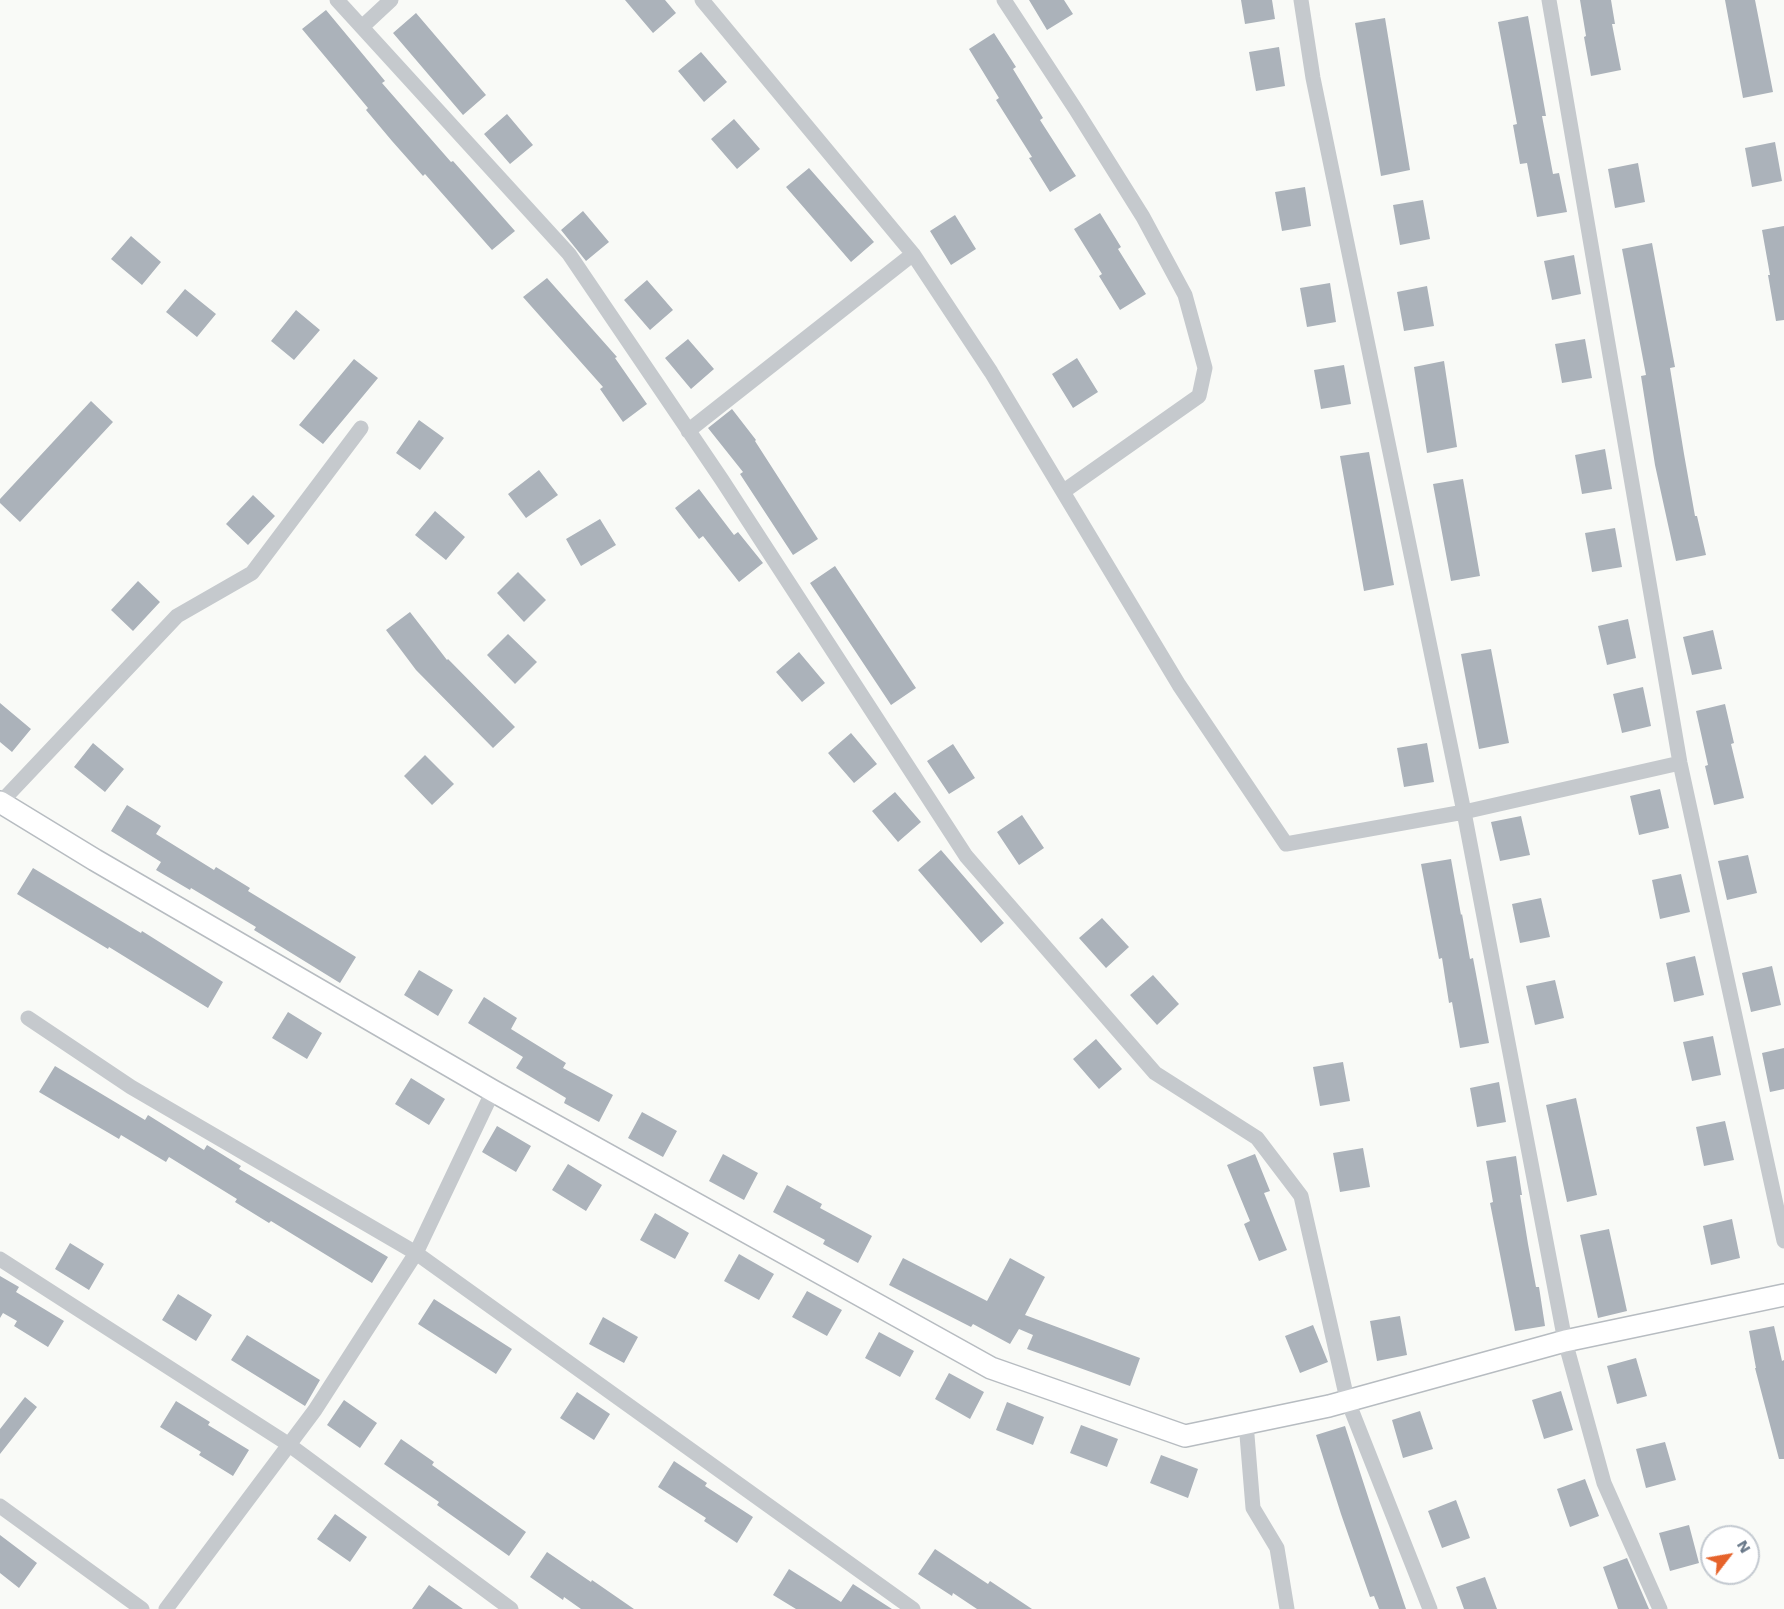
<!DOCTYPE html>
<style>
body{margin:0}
#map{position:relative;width:1784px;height:1609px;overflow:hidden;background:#f9faf7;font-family:"Work Sans",sans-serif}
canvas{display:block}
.north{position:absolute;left:1700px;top:1525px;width:60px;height:60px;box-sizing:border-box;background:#fff;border:2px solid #c3c9d0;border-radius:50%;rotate:59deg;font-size:16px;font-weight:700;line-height:24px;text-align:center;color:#687889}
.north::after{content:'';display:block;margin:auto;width:21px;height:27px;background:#e6632b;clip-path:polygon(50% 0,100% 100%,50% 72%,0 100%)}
</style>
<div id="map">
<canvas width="1784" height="1609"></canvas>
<div class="north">N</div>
</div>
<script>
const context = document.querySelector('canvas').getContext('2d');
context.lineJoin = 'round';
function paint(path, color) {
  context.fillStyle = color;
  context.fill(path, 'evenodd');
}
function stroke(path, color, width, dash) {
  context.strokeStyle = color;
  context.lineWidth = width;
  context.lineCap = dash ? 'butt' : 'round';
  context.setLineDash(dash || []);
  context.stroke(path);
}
const building = new Path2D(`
 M625 0H665L676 13 653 33Z
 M1029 0H1064L1073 14 1047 30Z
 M1241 0H1272L1275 19 1245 24Z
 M1580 0H1611L1615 24H1612L1621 70 1591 76 1584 37 1586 36Z
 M1725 0H1755L1773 92 1743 98Z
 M326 10 385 81 382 83 451 162 453 161 515 231 492 250 425 174 423 176 392 141 366 110 368 108 302 29Z
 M416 13 486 95 463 115 393 33Z
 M1528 16 1546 116H1542L1553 174 1559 173 1567 212 1537 217 1527 163 1520 164 1513 125 1517 124 1498 22Z
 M1385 18 1410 170 1381 176 1355 23Z
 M994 33 1016 67 1013 69 1043 118 1040 120 1076 176 1050 192 1029 158 1032 157 996 100 999 98 969 49Z
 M1279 47 1285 86 1256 91 1249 52Z
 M701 52 727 82 704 102 678 71Z
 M507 114 533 145 510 164 484 134Z
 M734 119 760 149 737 169 711 139Z
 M1775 142 1782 181 1752 187 1745 148Z
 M1638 163 1645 202 1615 208 1608 169Z
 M809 168 874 242 851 262 786 187Z
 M1305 187 1311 226 1282 231 1275 192Z
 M1423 200 1430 239 1400 245 1393 205Z
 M583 211 609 242 586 261 561 230Z
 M1100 213 1121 247 1118 249 1146 294 1120 310 1099 276 1102 274 1074 229Z
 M955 215 976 249 951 265 930 231Z
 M1784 226V320L1776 321 1768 275H1770L1762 230Z
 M131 236 161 262 142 285 111 259Z
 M1652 243 1675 367 1670 368 1684 454 1695 516H1697L1706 555 1676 561 1655 465 1641 376 1646 375 1622 249Z
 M1574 255 1581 294 1552 300 1544 261Z
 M547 278 617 357 615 358 647 404 623 422 600 389 603 387 523 297Z
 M647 280 673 310 650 330 624 300Z
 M1330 283 1336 322 1307 327 1300 288Z
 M1427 286 1434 326 1404 331 1397 292Z
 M185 289 216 314 197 337 166 312Z
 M296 310 320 330 294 360 271 341Z
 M688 339 714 369 691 389 665 358Z
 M1585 339 1592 378 1562 383 1555 344Z
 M1077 358 1098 392 1073 408 1052 374Z
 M354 359 378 378 323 444 299 425Z
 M1444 361 1457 447 1427 453 1414 367Z
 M1344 365 1351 404 1321 409 1314 370Z
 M91 401 113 422 20 522 0 503V499Z
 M732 409 756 440 755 441 818 539 793 555 740 474 743 472 708 428Z
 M419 420 444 438 420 470 396 453Z
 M1605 449 1612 489 1582 494 1575 455Z
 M1369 452 1394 585 1364 591 1340 456Z
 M539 470 558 495 526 518 508 494Z
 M1463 479 1480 576 1451 581 1433 484Z
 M699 489 734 535 738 532 763 563 739 582 703 536 699 539 675 508Z
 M253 495 275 516 248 545 226 524Z
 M435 511 465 537 446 560 415 535Z
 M600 519 616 545 581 566 566 539Z
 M1615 528 1622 567 1592 572 1585 533Z
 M835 566 916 688 891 705 810 583Z
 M518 572 546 600 524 622 497 593Z
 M138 581 160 602 133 631 111 610Z
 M410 612 447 660 448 659 515 727 493 748 416 670 386 630Z
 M1628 619 1636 658 1607 665 1598 626Z
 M1713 630 1722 669 1692 675 1683 637Z
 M508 634 537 662 515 684 487 655Z
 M1491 649 1509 743 1479 749 1461 654Z
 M799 652 825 683 802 702 776 672Z
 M1643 687 1651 726 1622 733 1613 694Z
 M0 703 31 729 12 752 0 742Z
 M1725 704 1734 743 1731 744 1744 798 1714 805 1705 766 1708 765 1696 711Z
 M851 733 877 764 854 783 828 753Z
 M93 743 124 769 105 792 74 767Z
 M1427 743 1434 782 1404 787 1397 748Z
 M953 744 975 778 949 794 927 761Z
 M425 755 454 784 432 805 404 776Z
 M1660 789 1669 828 1639 835 1630 796Z
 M895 792 921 822 898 842 872 811Z
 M127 805 161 826 156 834 214 870 216 867 250 888 248 891 356 957 340 983 254 930 256 927 191 888 190 890 156 870 161 862 111 831Z
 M1022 815 1044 848 1019 865 997 832Z
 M1521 816 1530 855 1500 861 1491 822Z
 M941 850 1004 923 981 943 918 870Z
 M1748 855 1757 893 1727 900 1718 861Z
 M1451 859 1461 915 1462 914 1470 959 1473 958 1489 1043 1460 1048 1452 1002 1449 1003 1442 958 1439 959 1421 864Z
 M33 868 141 933 142 931 223 982 208 1008 109 947 108 949 17 894Z
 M1681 874 1690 912 1660 919 1652 880Z
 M1541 898 1550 937 1520 943 1512 904Z
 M1102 918 1129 947 1106 968 1079 938Z
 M1695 956 1704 995 1674 1002 1666 963Z
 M1772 966 1781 1005 1751 1012 1742 973Z
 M419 970 453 990 438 1016 404 995Z
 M1153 975 1179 1004 1157 1025 1130 995Z
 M1555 980 1564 1018 1535 1025 1526 986Z
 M484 997 517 1018 511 1029 566 1063 563 1068 613 1095 599 1122 564 1103 566 1098 516 1068 523 1057 468 1023Z
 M288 1012 322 1033 307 1059 272 1038Z
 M1713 1036 1721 1075 1692 1081 1683 1042Z
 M1096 1039 1122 1069 1099 1089 1073 1059Z
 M1784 1048V1089L1770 1092 1762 1053Z
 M1343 1062 1350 1101 1320 1106 1313 1067Z
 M55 1066 145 1120 148 1115 204 1150 207 1145 241 1166 239 1169 388 1257 372 1283 271 1221 269 1223 235 1202 237 1199 169 1157 166 1162 121 1135 119 1139 39 1092Z
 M411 1078 445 1099 429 1125 395 1104Z
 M1499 1082 1506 1122 1477 1127 1470 1088Z
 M1576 1098 1597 1195 1567 1202 1546 1105Z
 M642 1112 677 1131 663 1157 628 1138Z
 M1725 1121 1734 1160 1704 1166 1696 1127Z
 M497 1126 531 1146 516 1172 482 1152Z
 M1363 1148 1370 1187 1340 1192 1333 1153Z
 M723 1154 758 1173 744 1200 709 1181Z
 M1255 1154 1270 1191 1264 1193 1287 1250 1259 1261 1244 1224 1250 1221 1227 1165Z
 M1516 1156 1522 1195H1520L1528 1244 1536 1287H1539L1545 1326 1515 1331 1490 1203 1493 1202 1486 1161Z
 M568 1164 602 1185 586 1211 552 1190Z
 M787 1185 822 1204 820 1208 872 1236 858 1263 823 1244 825 1240 773 1212Z
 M655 1213 689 1233 675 1259 640 1240Z
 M1732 1219 1740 1258 1711 1265 1703 1226Z
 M1609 1229 1627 1311 1598 1318 1580 1235Z
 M70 1243 104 1264 89 1290 55 1269Z
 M739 1254 774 1274 759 1300 724 1281Z
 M903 1258 987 1301 1010 1258 1045 1277 1025 1315 1140 1358 1130 1386 1027 1349 1033 1335 1019 1329 1010 1344 973 1324 971 1327 889 1285Z
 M0 1276 19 1287 16 1292 64 1321 48 1347 14 1326 17 1321 3 1313 0 1318Z
 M807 1291 842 1310 827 1336 792 1317Z
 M178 1294 212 1315 196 1341 162 1320Z
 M434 1299 512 1349 496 1374 418 1324Z
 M1400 1316 1407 1355 1377 1361 1370 1321Z
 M603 1317 638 1337 624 1363 589 1344Z
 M1313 1325 1328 1362 1300 1373 1285 1336Z
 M1774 1326 1782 1361 1784 1360V1459H1779L1755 1368H1756L1749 1331Z
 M879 1332 914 1351 900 1377 865 1358Z
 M247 1335 320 1380 305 1406 231 1360Z
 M1636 1358 1647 1396 1617 1404 1607 1366Z
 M949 1373 984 1392 970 1419 935 1399Z
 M1561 1391 1573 1430 1544 1439 1532 1400Z
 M577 1392 610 1414 594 1440 560 1418Z
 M25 1397 37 1407 0 1454V1429Z
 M344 1400 377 1423 360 1448 327 1425Z
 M176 1401 210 1422 208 1425 249 1450 233 1476 199 1455 201 1452 160 1427Z
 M1007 1402 1044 1417 1033 1445 996 1430Z
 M1420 1411 1433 1449 1403 1458 1392 1420Z
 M1081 1425 1118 1439 1107 1467 1070 1453Z
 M1345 1426 1372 1509 1406 1609H1379L1374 1596 1370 1597 1341 1514 1316 1435Z
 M401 1439 434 1462 432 1465 526 1532 509 1556 437 1505 439 1502 384 1464Z
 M1665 1442 1676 1480 1646 1488 1636 1449Z
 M1161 1455 1198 1469 1188 1498 1150 1483Z
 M674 1461 707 1483 705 1486 753 1517 737 1543 704 1521 706 1518 658 1487Z
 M1585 1479 1599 1516 1570 1527 1557 1489Z
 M1456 1500 1470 1538 1442 1548 1428 1511Z
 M335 1514 367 1537 350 1562 317 1539Z
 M1689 1525 1699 1563 1670 1571 1659 1533Z
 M0 1535 37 1563 19 1588 0 1573Z
 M935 1549 988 1584 990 1581 1032 1609H977L953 1593 952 1596 918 1574Z
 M547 1552 591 1582 592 1580 634 1609H581L564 1597 563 1600 530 1577Z
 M1627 1558 1649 1609H1618L1603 1567Z
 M789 1569 841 1602 853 1584 892 1609H796L773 1595Z
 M1485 1577 1497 1609H1464L1456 1587Z
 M429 1585 463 1609H412Z`);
const street = new Path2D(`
 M337 0 569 254 722 480 966 856 1155 1073 1257 1138 1301 1196 1347 1399 1430 1609
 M702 0 913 254 991 372 1179 685 1286 844 1464 812 1680 763
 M1004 0 1076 110 1143 217 1185 295 1205 368 1199 396 1064 491
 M1301 0 1313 78 1464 812 1565 1341 1604 1483 1660 1609
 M1549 0 1680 763 1784 1241
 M362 27 391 0
 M688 431 913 254
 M1 802 177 616 252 573 361 428
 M28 1018 131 1087 416 1253 913 1609
 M0 1259 288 1444 511 1609
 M1246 1423 1253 1508 1277 1548 1287 1609
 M0 1506 142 1609
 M166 1609 315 1410 416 1253 493 1091`);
const secondary = new Path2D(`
 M0 802 95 860 493 1091 991 1368 1185 1436 1329 1406 1565 1341 1784 1295`);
paint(building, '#abb2ba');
stroke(secondary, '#b7bcc1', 24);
stroke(street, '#c5c9cd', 15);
stroke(secondary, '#fff', 21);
</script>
